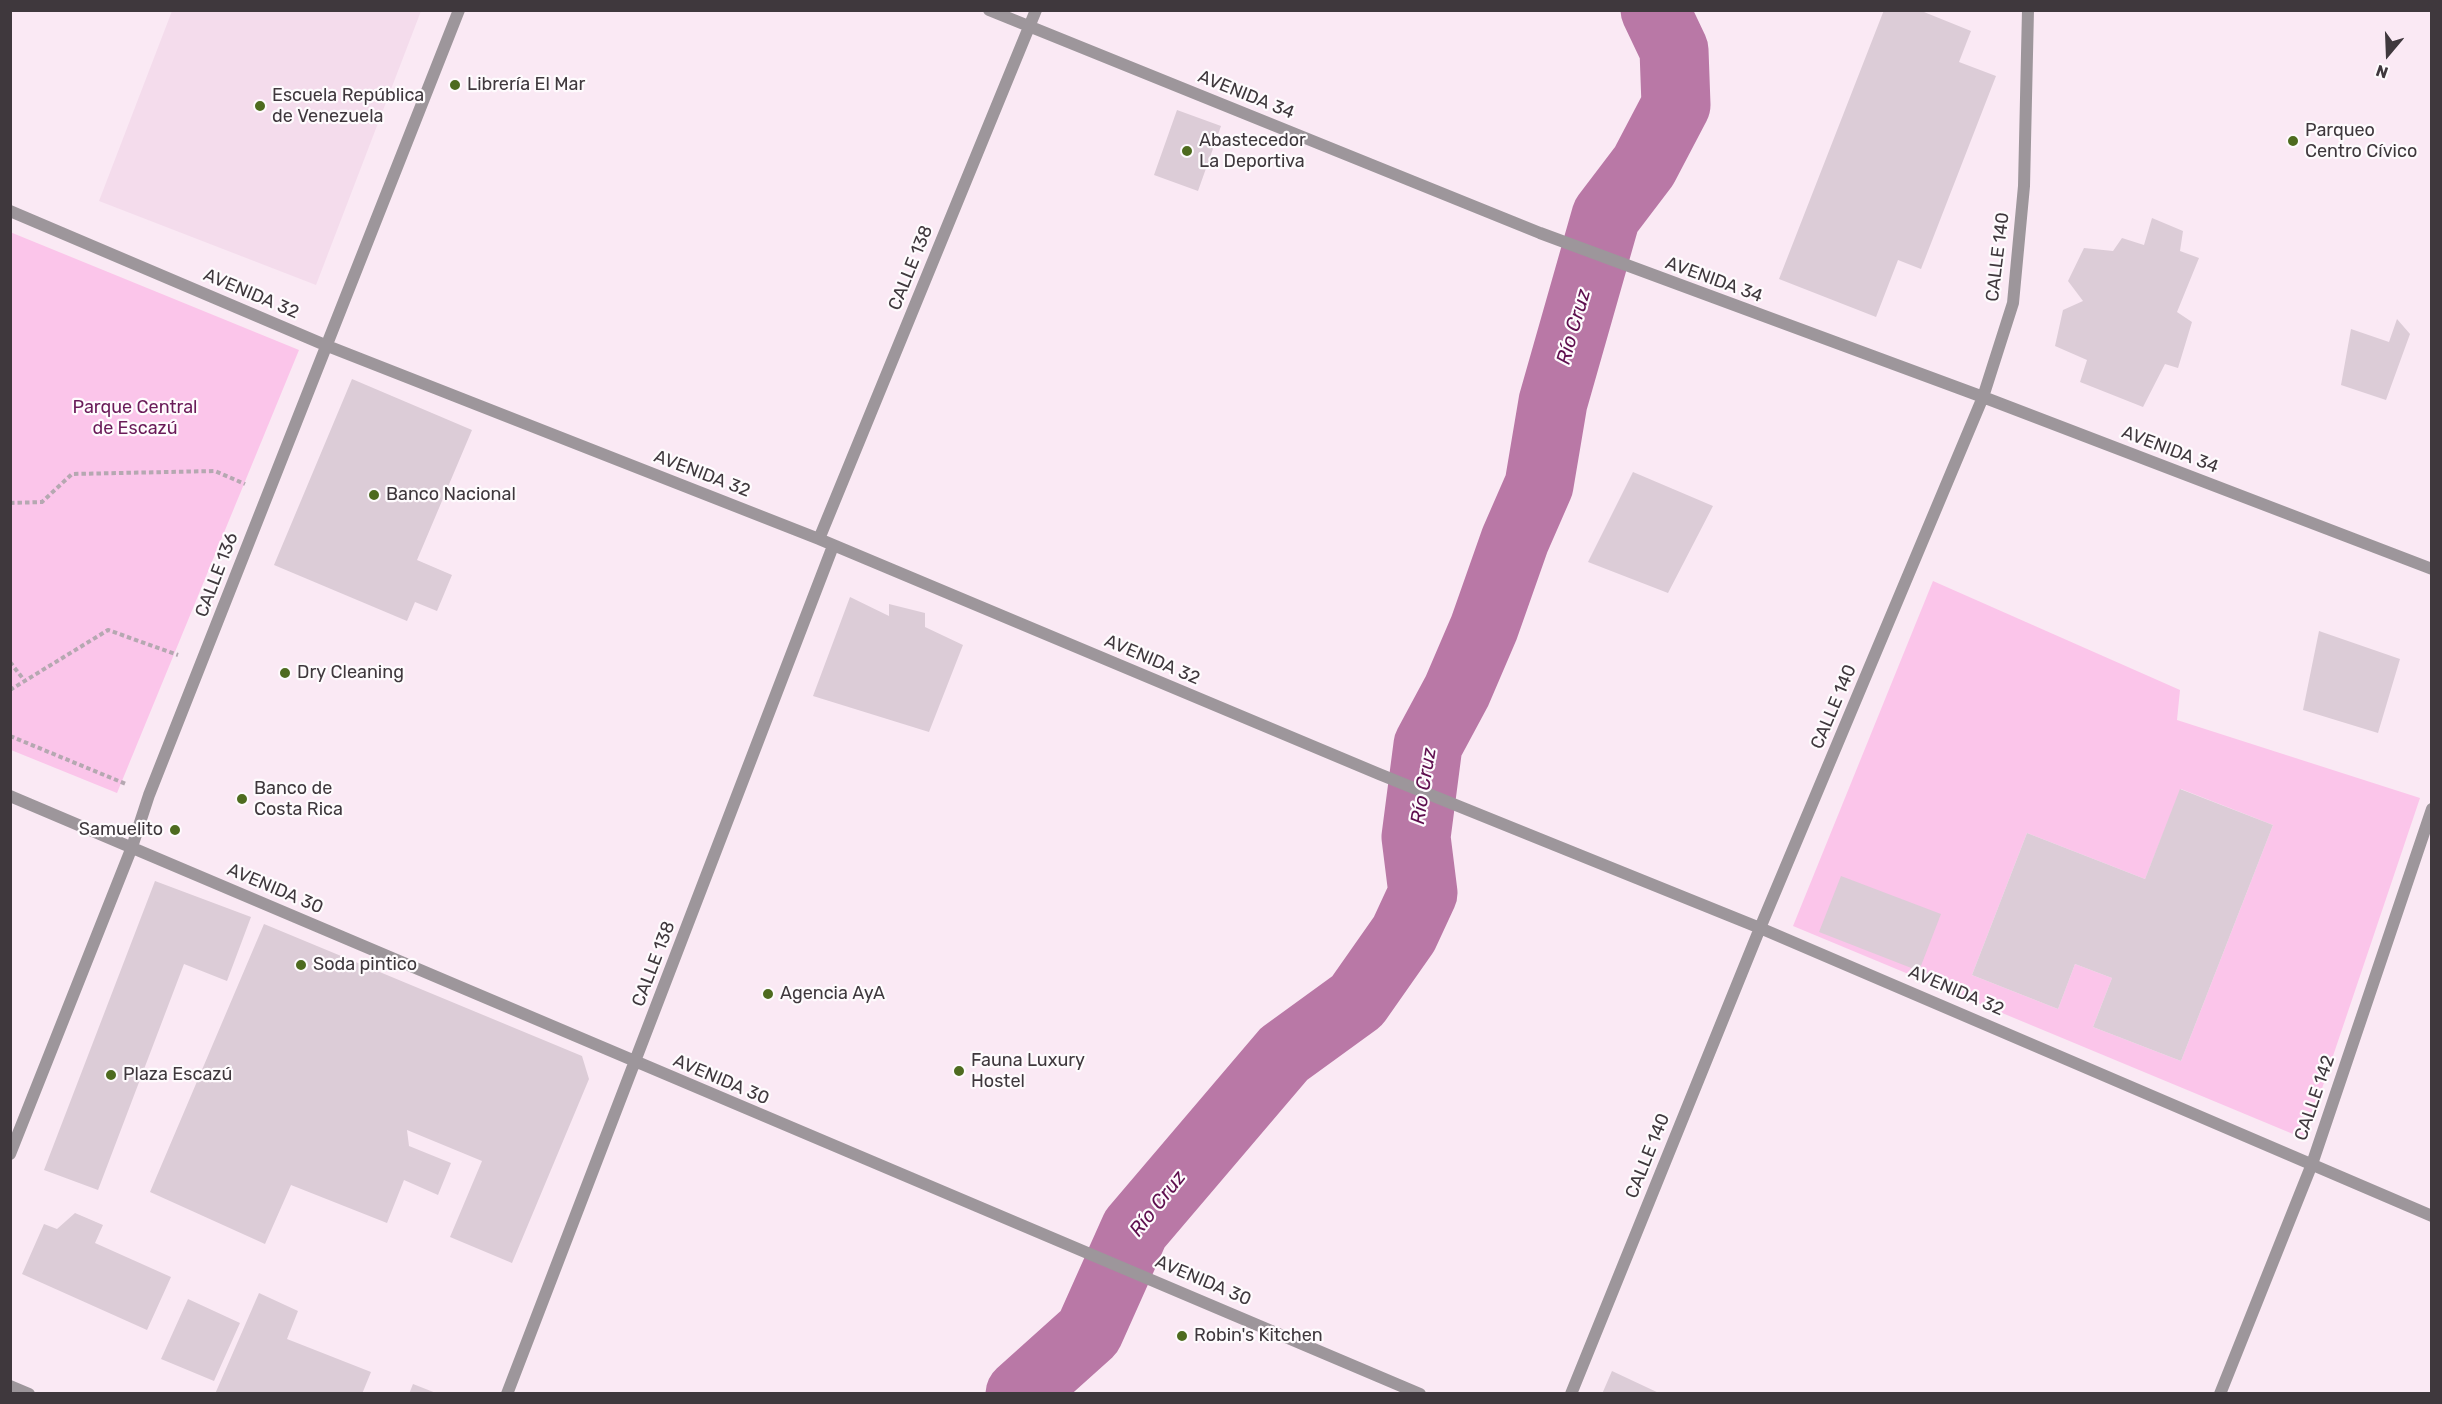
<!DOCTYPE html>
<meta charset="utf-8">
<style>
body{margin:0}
#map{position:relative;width:2442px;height:1404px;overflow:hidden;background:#fae9f4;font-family:Rubik,sans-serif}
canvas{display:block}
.frame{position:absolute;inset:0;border:12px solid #3f383d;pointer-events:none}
.north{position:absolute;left:2358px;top:24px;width:60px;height:60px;-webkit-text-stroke:4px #fefbfd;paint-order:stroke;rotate:199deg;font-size:16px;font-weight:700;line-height:24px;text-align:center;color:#3f383d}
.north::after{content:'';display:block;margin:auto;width:21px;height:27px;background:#3f383d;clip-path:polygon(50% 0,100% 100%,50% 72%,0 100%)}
</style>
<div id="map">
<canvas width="2442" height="1404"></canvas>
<div class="frame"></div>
<div class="north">N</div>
</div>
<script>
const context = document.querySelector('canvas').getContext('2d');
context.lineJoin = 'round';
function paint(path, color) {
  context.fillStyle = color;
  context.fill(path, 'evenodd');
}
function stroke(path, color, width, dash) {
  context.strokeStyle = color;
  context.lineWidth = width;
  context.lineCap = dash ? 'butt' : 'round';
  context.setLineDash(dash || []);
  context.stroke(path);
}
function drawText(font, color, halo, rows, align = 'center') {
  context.font = font + ' Rubik,sans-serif';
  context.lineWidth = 4.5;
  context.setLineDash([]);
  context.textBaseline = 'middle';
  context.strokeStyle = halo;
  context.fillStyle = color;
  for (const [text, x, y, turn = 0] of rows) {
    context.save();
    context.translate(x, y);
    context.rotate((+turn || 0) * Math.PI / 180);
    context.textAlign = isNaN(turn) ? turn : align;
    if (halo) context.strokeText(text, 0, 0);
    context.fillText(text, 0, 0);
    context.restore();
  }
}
const built = new Path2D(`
 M172 11H421L316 285 99 201Z`);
const green = new Path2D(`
 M10 232 299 350 117 793 11 750Z
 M1933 581 2180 690 2177 720 2420 798 2305 1139 1793 926ZM2181 789 2273 825 2181 1061 2093 1027 2112 978 2075 964 2058 1009 1972 975 2027 833 2145 879Z`);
const river = new Path2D(`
 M1020 1394 1089 1332 1135 1229 1284 1054 1357 1001 1404 934 1423 893 1416 837 1428 745 1457 691 1484 628 1515 540 1539 485 1553 402 1606 216 1644 166 1676 105 1674 50 1655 10`);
const building = new Path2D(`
 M1884 10H1919L1971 31 1959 62 1996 76 1921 269 1898 260 1876 317 1779 279Z
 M1177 110 1221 126 1198 191 1154 175Z
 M2152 218 2183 231 2180 251 2199 258 2177 312 2192 322 2178 368 2165 364 2143 407 2080 382 2087 360 2055 346 2063 310 2083 301 2068 281 2084 248 2113 251 2122 238 2144 245Z
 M2397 319 2410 334 2386 400 2341 385 2351 329 2389 342Z
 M352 379 472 430 417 560 452 575 437 611 415 602 407 621 274 565Z
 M1633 472 1713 506 1668 593 1588 562Z
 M850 597 889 616V604L925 613V627L963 645 929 732 813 696Z
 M2319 631 2400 659 2378 733 2303 710Z
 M2180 789 2273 825 2181 1061 2093 1027 2112 978 2075 964 2058 1009 1972 975 2027 833 2145 879Z
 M1841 876 1941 914 1919 971 1819 932Z
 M155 881 251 917 227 981 184 964 98 1190 44 1170Z
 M264 924 582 1056 589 1079 512 1263 450 1237 482 1161 407 1130 409 1146 451 1163 438 1195 404 1180 387 1223 291 1185 265 1244 150 1192Z
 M75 1213 103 1225 95 1243 171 1277 147 1330 22 1274 44 1224 57 1229Z
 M259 1293 298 1311 287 1339 371 1372 362 1394H215Z
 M188 1299 240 1323 214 1381 161 1359Z
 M1612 1371 1661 1394H1602Z
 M413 1384 436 1393V1394H409Z`);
const path = new Path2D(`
 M10 503 42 502 72 474 215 471 245 484
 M10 662 24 680
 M10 690 108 630 178 655
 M10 736 126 784`);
const street = new Path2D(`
 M989 10 1540 233 1983 397 2432 569
 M10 211 325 345 819 539 1379 774 1760 928 2432 1216
 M819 539 1036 10
 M10 796 1420 1394
 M10 1154 132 847 149 795 459 10
 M10 1386 29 1394
 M507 1394 833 546
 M1571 1394 1760 928 1983 397 2013 303 2024 186 2028 10
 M2220 1394 2312 1164 2432 809`);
const markers = [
 [455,85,6,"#4e6b1f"],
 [260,106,6,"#4e6b1f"],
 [2293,141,6,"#4e6b1f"],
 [1187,151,6,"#4e6b1f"],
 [374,495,6,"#4e6b1f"],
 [285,673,6,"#4e6b1f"],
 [242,799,6,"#4e6b1f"],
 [175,830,6,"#4e6b1f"],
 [301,965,6,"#4e6b1f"],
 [768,994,6,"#4e6b1f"],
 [959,1071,6,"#4e6b1f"],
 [111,1075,6,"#4e6b1f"],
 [1182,1336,6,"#4e6b1f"]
];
const poiNames = [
 ["Librería El Mar",467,85],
 ["Escuela República",272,96],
 ["de Venezuela",272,117],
 ["Parqueo",2305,131],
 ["Centro Cívico",2305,152],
 ["Abastecedor",1199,141],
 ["La Deportiva",1199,162],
 ["Banco Nacional",386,495],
 ["Dry Cleaning",297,673],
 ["Banco de",254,789],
 ["Costa Rica",254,810],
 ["Samuelito",163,830,"right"],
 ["Soda pintico",313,965],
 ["Agencia AyA",780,994],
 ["Fauna Luxury",971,1061],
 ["Hostel",971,1082],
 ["Plaza Escazú",123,1075],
 ["Robin's Kitchen",1194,1336]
];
const streetNames = [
 ["AVENIDA 34",1246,95,22],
 ["CALLE 140",1998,257,-83],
 ["CALLE 138",911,268,-68],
 ["AVENIDA 34",1714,280,20],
 ["AVENIDA 32",251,294,23],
 ["AVENIDA 34",2170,450,21],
 ["AVENIDA 32",702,474,21],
 ["CALLE 136",217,575,-69],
 ["AVENIDA 32",1152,660,23],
 ["CALLE 140",1834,707,-67],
 ["AVENIDA 30",275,889,23],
 ["CALLE 138",654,964,-69],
 ["AVENIDA 32",1956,991,23],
 ["AVENIDA 30",721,1080,23],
 ["CALLE 142",2315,1098,-71],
 ["CALLE 140",1648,1156,-68],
 ["AVENIDA 30",1203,1281,23]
];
const parkNames = [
 ["Parque Central",135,408],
 ["de Escazú",135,429]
];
const waterNames = [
 ["Río Cruz",1574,327,-74],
 ["Río Cruz",1424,786,-81],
 ["Río Cruz",1158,1204,-52]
];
paint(built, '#f4dcec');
paint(green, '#fbc5ea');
stroke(river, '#b978a6', 69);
paint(building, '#dcccd7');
stroke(path, '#b5a8b1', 4, [4.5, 3]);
stroke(street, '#9d969b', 12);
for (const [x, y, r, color] of markers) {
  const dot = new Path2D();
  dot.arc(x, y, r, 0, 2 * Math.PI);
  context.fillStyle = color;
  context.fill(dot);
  stroke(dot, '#fefbfd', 2);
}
drawText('18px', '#3f383d', '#fefbfd', poiNames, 'left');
drawText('18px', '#3f383d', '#fefbfd', streetNames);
drawText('18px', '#6a1b59', '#fefbfd', parkNames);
drawText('italic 20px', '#5e0e4e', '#fefbfd', waterNames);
</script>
